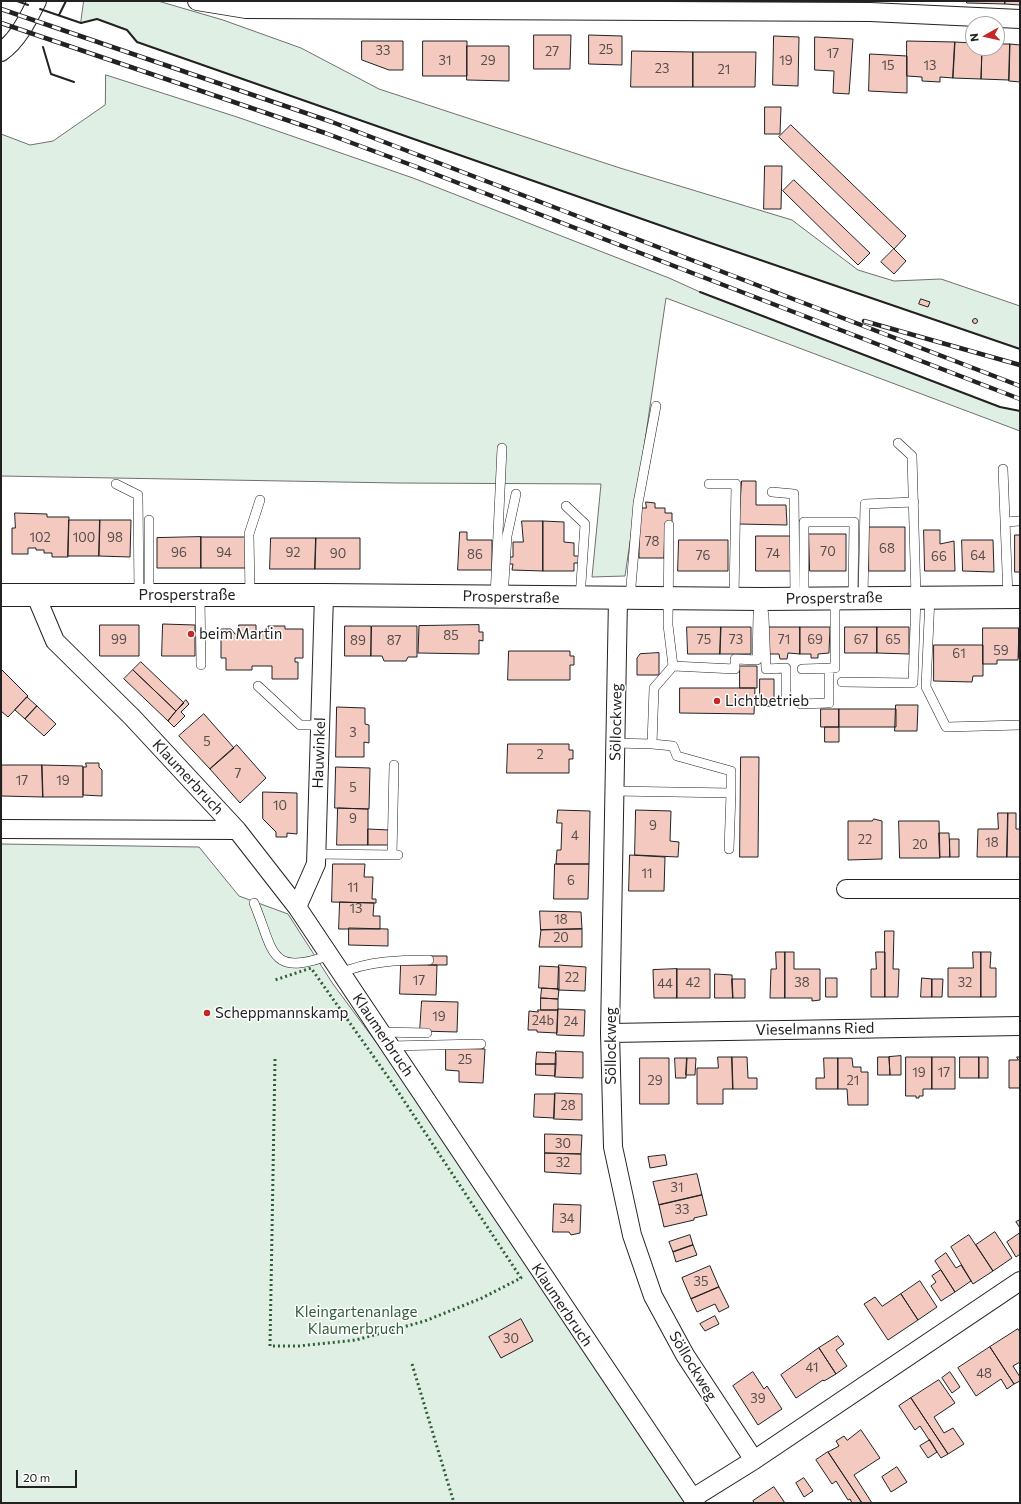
<!DOCTYPE html>
<meta charset="utf-8">
<style>
body{margin:0}
#map{position:relative;width:1021px;height:1504px;overflow:hidden;background:#fff;font-family:Commissioner,sans-serif}
canvas{display:block}
.frame{position:absolute;inset:0;border:2px solid #222;pointer-events:none}
.north{position:absolute;left:965px;top:16px;width:40px;height:40px;box-sizing:border-box;background:#fff;border:1px solid #a7a7a7;border-radius:50%;rotate:262deg;font-size:11px;font-weight:700;line-height:16px;text-align:center;color:#222}
.north::after{content:'';display:block;margin:auto;width:14px;height:18px;background:#c62828;clip-path:polygon(50% 0,100% 100%,50% 72%,0 100%)}
.scale{position:absolute;left:16px;top:1470px;width:61px;height:18px;box-sizing:border-box;border:2px solid #222;border-top:0;padding-left:5px;font-size:12px;line-height:14px;white-space:nowrap;color:#222;-webkit-text-stroke:3px #fff;paint-order:stroke}
</style>
<div id="map">
<canvas width="1021" height="1504"></canvas>
<div class="frame"></div>
<div class="north">N</div>
<div class="scale">20 m</div>
</div>
<script>
const context = document.querySelector('canvas').getContext('2d');
context.lineJoin = 'round';
function paint(path, color) {
  context.fillStyle = color;
  context.fill(path, 'evenodd');
}
function stroke(path, color, width, dash) {
  context.strokeStyle = color;
  context.lineWidth = width;
  context.lineCap = dash ? 'butt' : 'round';
  context.setLineDash(dash || []);
  context.stroke(path);
}
function drawText(font, color, halo, rows, align = 'center') {
  context.font = font + ' Commissioner,sans-serif';
  context.lineWidth = 3;
  context.setLineDash([]);
  context.textBaseline = 'middle';
  context.strokeStyle = halo;
  context.fillStyle = color;
  for (const [text, x, y, turn = 0] of rows) {
    context.save();
    context.translate(x, y);
    context.rotate((+turn || 0) * Math.PI / 180);
    context.textAlign = isNaN(turn) ? turn : align;
    if (halo) context.strokeText(text, 0, 0);
    context.fillText(text, 0, 0);
    context.restore();
  }
}
const green = new Path2D(`
 M84 1H158L223 20 301 48 379 89 620 168 792 220 858 270 894 281 941 279 1020 306V349L702 240 137 42 127 30 97 19 81 23Z
 M106 75 237 117 413 178 669 278 700 292 1000 407 1020 411V431L666 298 625 576 592 577 601 484 397 483 1 476V134L30 145 53 141 105 105Z
 M1 844 199 847 239 896 288 914 333 984 548 1274 698 1503H1Z`);
const building = new Path2D(`
 M967 1H1005V4L967 3Z
 M1005 1H1020V5L1005 4Z
 M534 35H571L570 69H534Z
 M589 35 622 36V65L589 64Z
 M774 36 799 37 798 86 773 85Z
 M815 37 853 39 849 94 833 93 834 71 815 70Z
 M362 41H403V70H389L362 60Z
 M423 41H467V76H423Z
 M907 41 955 42 953 78 940 77V82L922 81V77L907 76Z
 M955 42 973 43V48H982L981 79 953 78Z
 M997 44H1010L1009 80 981 79 982 48H997Z
 M1010 44 1020 45V82L1009 81Z
 M467 46H509V81L467 80Z
 M632 51 693 52V87H631Z
 M693 52H756L755 87H693Z
 M870 54 907 56V93L869 91Z
 M765 107H781L780 134H765Z
 M791 125 906 236 894 249 779 137Z
 M765 166H782L781 209H764Z
 M794 180 870 253 858 265 783 191Z
 M894 249 906 261 894 274 881 262Z
 M921 299 930 302 928 307 919 304Z
 M972.5 321a2.5 2.5 0 1 1 5 0a2.5 2.5 0 1 1-5 0Z
 M742 481H756V505H786L787 525 739 524Z
 M646 502 655 503V508H665V513H672V525L665 524 664 558H639V519L641 508H646Z
 M15 513 47 514V517H69L68 557H52V553H44V550H36V548H28V554H12V528H15Z
 M69 520H100L99 556H68Z
 M100 520H131L130 557 99 556Z
 M522 521H543V571L512 570 513 564H509L508 557H513V542H523Z
 M543 521 564 522V542L574 543V556H579V563H574V571H543Z
 M869 527H905V571H869Z
 M924 530H940V544L954 541 955 571H925Z
 M460 532H467V540H492V570H458Z
 M809 534H846V571H810Z
 M1015 535H1020V572H1015Z
 M756 536H791V571H756Z
 M201 537V568H157V538Z
 M201 537H246V568H201Z
 M271 538H316L315 569H270Z
 M316 538H360V569H315Z
 M679 540H728V571H678Z
 M962 540H993L994 572 963 571Z
 M163 624 195 625V656H162Z
 M100 625H139V656H100Z
 M239 625H256V632H268V626H285V629H303V658H295V662H298V679H272V666H252V670H226V658H221V629H231L235 634H239Z
 M479 625V632H483V641L479 640V654L418 653 419 626Z
 M345 626H371V656H345Z
 M372 626H417V657H408L406 661H384L382 656H371Z
 M687 627H721L720 654H688Z
 M721 627H751V654H720Z
 M768 627H800V654L788 653 787 659H780L779 654H768Z
 M800 627H830L829 653 818 654V658H811V654H800Z
 M845 627H877V653H845Z
 M877 627H909V654L877 653Z
 M983 628H1019L1018 660H997V664H983Z
 M1019 628H1020V658H1019Z
 M934 645H983V676H973L972 682 934 681Z
 M509 651H570V656H574V665H570V680H508Z
 M659 653V675H637V658L640 654Z
 M141 662 184 703 176 711 133 670Z
 M740 666H757V688H740Z
 M1 669 28 696 8 717 1 711Z
 M133 670 176 711 168 721 124 679Z
 M760 679H774V706H760Z
 M680 688H755L754 714 680 713Z
 M27 697 37 706 25 719 15 710Z
 M186 700 189 704 181 712 185 716 174 727 168 721Z
 M896 705H918L917 731H895Z
 M37 706 56 724 44 736 25 719Z
 M337 707 365 708V724L369 725V743L364 742V757H336Z
 M821 709H839V727H821Z
 M839 709H896V727H839Z
 M204 714 234 748 210 769 179 736Z
 M825 727H839V742H825Z
 M508 744H569V750H573V759H569V773H507Z
 M237 745 266 778 240 803 210 769Z
 M741 757H759L758 857H740Z
 M86 763H99V767L102 770V796L83 795V767H86Z
 M2 765H42L43 797 2 796Z
 M42 765 83 766V797H43Z
 M336 767 370 768 369 809 335 808Z
 M263 792 297 793V834L287 833V837H276V832L263 819Z
 M338 808 368 809V845H337Z
 M558 810 590 811 589 864H556L557 850H561L562 823H557Z
 M636 810 671 811 670 841 679 842 678 857 635 855Z
 M998 813H1008L1007 857H977L978 829H998Z
 M1008 813H1016V829H1020V857H1007Z
 M874 819 882 821V859L848 860V821H872Z
 M899 821H939L940 858H900Z
 M368 829 389 830V845H368Z
 M939 833H949L950 857H940Z
 M950 839H959V857H950Z
 M630 855 665 857 664 891H629Z
 M333 864H365L364 877H373L372 899H376V903L332 902Z
 M555 864H589L588 899H554Z
 M340 902 374 903 373 916H380V929H339Z
 M540 911 581 912 582 929 541 930Z
 M349 928 388 929V946L349 945Z
 M582 929V947H539L541 930Z
 M885 931H894L893 969H899L898 997H885Z
 M776 952H785V998H770L771 969H776Z
 M785 952H794V969H820V1000L812 1001V998H785Z
 M876 952H885V997H871V969H876Z
 M973 952H981V997H948V968H973Z
 M981 952H991L990 968H996V997H981Z
 M429 956H447V965H428Z
 M401 965H437L436 995 400 994Z
 M559 965 586 967 585 991 558 990Z
 M540 966 559 967V989L539 988Z
 M677 969H710V998H677Z
 M677 969V998H654L653 970Z
 M715 974 732 975 733 998H715Z
 M826 978H837V997H826Z
 M922 978 932 979V997H921Z
 M732 979H745V998H733Z
 M932 979H943L942 997H932Z
 M542 988 559 989 558 999 541 998Z
 M541 998 558 999V1010H541Z
 M422 1001 458 1002 457 1032 420 1031Z
 M558 1009 585 1010 584 1036 557 1035Z
 M538 1010H558L557 1033 537 1032V1030H528L529 1011 538 1012Z
 M446 1048 485 1049 483 1083 459 1082V1071L446 1070Z
 M556 1051 583 1052V1078L555 1077Z
 M537 1052 556 1053V1064H536Z
 M901 1056V1075H890L889 1057Z
 M718 1057H732L733 1089H723V1104H697V1068H718Z
 M732 1057H747L748 1078H757V1089H733Z
 M878 1057H889L890 1075H878Z
 M906 1057H932V1089H923V1096H919V1098H916V1096H906Z
 M932 1057H955V1089H932Z
 M960 1057H979V1078H960Z
 M979 1057H988V1078H979Z
 M1017 1057H1020V1088H1009V1060H1018Z
 M640 1058H669V1104H640Z
 M675 1058H687L686 1078H676Z
 M687 1058H696L695 1075H686Z
 M824 1058H838V1089H816V1078H824Z
 M838 1058H852L853 1067H861V1072H868V1105H848L847 1089H838Z
 M536 1064H556L555 1076 536 1075Z
 M555 1093 582 1094V1120L554 1119Z
 M535 1094H555L554 1118 534 1117Z
 M545 1134 582 1135 581 1154 545 1153Z
 M545 1153 581 1154V1174L545 1172Z
 M665 1155 667 1165 650 1168 648 1157Z
 M697 1174 702 1195 659 1205 653 1182Z
 M702 1195 707 1215 694 1218V1220L664 1227 659 1205Z
 M554 1204 581 1205 580 1233 571 1235 569 1232H553Z
 M1020 1220V1228L1016 1222Z
 M995 1232 1012 1258 993 1271 976 1245Z
 M1020 1233V1254L1016 1257 1007 1242Z
 M690 1235 693 1245 673 1252 669 1242Z
 M969 1235 993 1271 973 1284 951 1247Z
 M693 1245 697 1255 676 1262 673 1252Z
 M946 1253 956 1268 961 1265 971 1281 955 1292 935 1261Z
 M710 1266 719 1287 691 1299 682 1278Z
 M941 1270 955 1292 941 1301 931 1286 936 1282 932 1276Z
 M920 1281 937 1307 918 1320 901 1294Z
 M719 1287 729 1307 719 1312 715 1304 697 1312 691 1299Z
 M901 1294 918 1320 888 1340 864 1304 875 1297 882 1306Z
 M715 1316 719 1324 705 1331 700 1324Z
 M521 1319 533 1341 501 1358 489 1337Z
 M1018 1329 1020 1332V1362L1013 1366 1020 1377V1381L1014 1384 990 1347Z
 M838 1336 844 1344 836 1350 847 1366 836 1374 819 1348Z
 M990 1347 1014 1384 1007 1389 1001 1379 976 1396 958 1368Z
 M819 1348 836 1374 824 1381 823 1380 796 1398 781 1375Z
 M753 1372 764 1389 767 1386 782 1409 758 1425 733 1386Z
 M950 1372 960 1387 952 1393 942 1378Z
 M939 1380 955 1403 934 1417 944 1433 953 1428 964 1444 948 1454 911 1398Z
 M911 1398 948 1454 941 1458 920 1426 915 1430 899 1406Z
 M861 1430 880 1458 854 1475 872 1503H862L828 1452 839 1446 836 1441 844 1436 847 1440Z
 M930 1440 937 1452 928 1458 920 1446Z
 M828 1452 862 1503H852L850 1499 848 1500 836 1481 832 1484 816 1460Z
 M897 1467 907 1482 891 1492 882 1477Z
 M804 1478 813 1491 804 1497 796 1483Z
 M774 1487 785 1503H755L753 1501Z`);
const lane = new Path2D(`
 M1003 469 1008 597
 M116 484 138 495 139 595
 M709 484H736L734 598
 M772 492 794 494 795 598
 M566 506 585 524 580 598
 M149 520V596
 M1005 522 1020 521
 M669 525 668 625 673 666
 M250 595 249 534 260 500
 M200 596 201 665
 M495 597 502 448
 M503 597 507 536 516 494
 M863 597 865 504 914 502
 M930 597 926 687 946 727 1020 725
 M630 598 638 503 656 406
 M804 598V522H854L853 597
 M762 604 764 616 766 669 786 668V695
 M802 669 835 668V598
 M842 682 913 683 916 597 912 456 898 443
 M258 686 300 725H320
 M801 704 829 703V668
 M615 743 652 744
 M614 791 731 793 729 849
 M731 793V771L677 756 673 746 652 744 654 688 673 666 735 669V659L757 660 758 615 760 599
 M316 854 398 855
 M392 855 394 765
 M254 903C274 950 268 978 330 955
 M341 973C368 961 400 960 429 960
 M381 1032 427 1033
 M390 1046 481 1044`);
const street = new Path2D(`
 M197 1 246 9 870 12 1020 19
 M1 52C18 40 28 19 37 1
 M36 596 55 641 132 717 237 830 297 907 696 1503
 M618 598 610 1033 613 1147 632 1235 653 1296 685 1355 754 1460
 M1 829 237 830
 M846 889H1020
 M297 907 316 864 324 595
 M610 1033 1020 1026
 M693 1498 754 1460 1020 1281`);
const secondary = new Path2D(`
 M1 595H324L761 599 1020 597`);
const rail = new Path2D(`
 M1 9 332 122 1020 386
 M1 23 325 133 414 166 1020 399
 M864 321 1020 365`);
const hedge = new Path2D(`
 M275 1059 270 1346H299L356 1340 425 1321 482 1298 521 1278 393 1084 311 968 275 980
 M412 1364 454 1503`);
const wall = new Path2D(`
 M17 1 28 5
 M40 9 81 23 97 19 127 30 137 42 702 240 1020 349
 M59 15 66 1
 M43 47 51 74 74 82
 M700 292 1000 407 1020 411`);
const markers = [
 [191,634,4,"#c62828"],
 [717,701,4,"#c62828"],
 [207,1013,4,"#c62828"]
];
const numberNames = [
 ["25",606,50],
 ["33",383,51],
 ["27",552,52],
 ["17",833,54],
 ["31",445,61],
 ["29",488,61],
 ["19",786,61],
 ["15",888,66],
 ["13",930,66],
 ["23",662,69],
 ["21",724,70],
 ["102",40,538],
 ["100",84,538],
 ["98",115,538],
 ["78",652,542],
 ["68",887,549],
 ["70",828,552],
 ["96",179,553],
 ["94",224,553],
 ["92",293,553],
 ["90",338,554],
 ["74",773,554],
 ["86",475,555],
 ["76",703,556],
 ["64",978,556],
 ["66",939,557],
 ["85",451,636],
 ["99",119,640],
 ["75",704,640],
 ["73",736,640],
 ["71",784,640],
 ["69",815,640],
 ["67",861,640],
 ["65",893,640],
 ["89",358,641],
 ["87",394,641],
 ["59",1001,651],
 ["61",959,654],
 ["3",353,733],
 ["5",207,742],
 ["2",540,755],
 ["7",238,774],
 ["17",22,781],
 ["19",63,781],
 ["5",353,788],
 ["10",280,806],
 ["9",353,819],
 ["9",653,826],
 ["4",575,836],
 ["22",865,840],
 ["18",992,843],
 ["20",920,845],
 ["11",647,874],
 ["6",571,881],
 ["11",353,888],
 ["13",356,909],
 ["18",561,920],
 ["20",561,938],
 ["22",572,978],
 ["17",419,981],
 ["42",693,983],
 ["38",802,983],
 ["32",965,983],
 ["44",665,984],
 ["19",439,1017],
 ["24b",543,1021],
 ["24",571,1022],
 ["25",465,1060],
 ["19",919,1073],
 ["17",944,1073],
 ["29",655,1081],
 ["21",853,1081],
 ["28",568,1106],
 ["30",563,1144],
 ["32",563,1163],
 ["31",677,1188],
 ["33",682,1210],
 ["34",567,1219],
 ["35",701,1282],
 ["30",511,1339],
 ["41",812,1368],
 ["48",984,1374],
 ["39",758,1399]
];
const streetNames = [
 ["Prosperstraße",187,595],
 ["Prosperstraße",511,597,1],
 ["Prosperstraße",834,598,-1],
 ["Söllockweg",616,722,-89],
 ["Hauwinkel",319,753,-88],
 ["Klaumerbruch",188,777,47],
 ["Vieselmanns Ried",815,1029,-1],
 ["Klaumerbruch",383,1035,56],
 ["Söllockweg",611,1046,-90],
 ["Klaumerbruch",562,1305,56],
 ["Söllockweg",693,1366,59]
];
const poiNames = [
 ["beim Martin",199,634],
 ["Lichtbetrieb",725,701],
 ["Scheppmannskamp",215,1013]
];
const parkNames = [
 ["Kleingartenanlage",356,1312],
 ["Klaumerbruch",356,1329]
];
paint(green, '#e0efe3');
stroke(green, '#6f6f6f', 1);
paint(building, '#f3c9c0');
stroke(building, '#222', 1);
stroke(lane, '#222', 10);
stroke(street, '#222', 20);
stroke(secondary, '#222', 24);
stroke(lane, '#fff', 9);
stroke(street, '#fff', 18);
stroke(secondary, '#fff', 22);
stroke(rail, '#222', 4.5);
stroke(rail, '#fff', 3, [9]);
stroke(hedge, '#2f5e38', 3, [2, 3]);
stroke(wall, '#222', 2);
for (const [x, y, r, color] of markers) {
  const dot = new Path2D();
  dot.arc(x, y, r, 0, 2 * Math.PI);
  context.fillStyle = color;
  context.fill(dot);
  stroke(dot, '#fff', 1.5);
}
drawText('13px', '#564c4a', null, numberNames);
drawText('15px', '#222', '#fff', streetNames);
drawText('15px', '#222', '#fff', poiNames, 'left');
drawText('15px', '#2f5e38', '#fff', parkNames);
</script>
